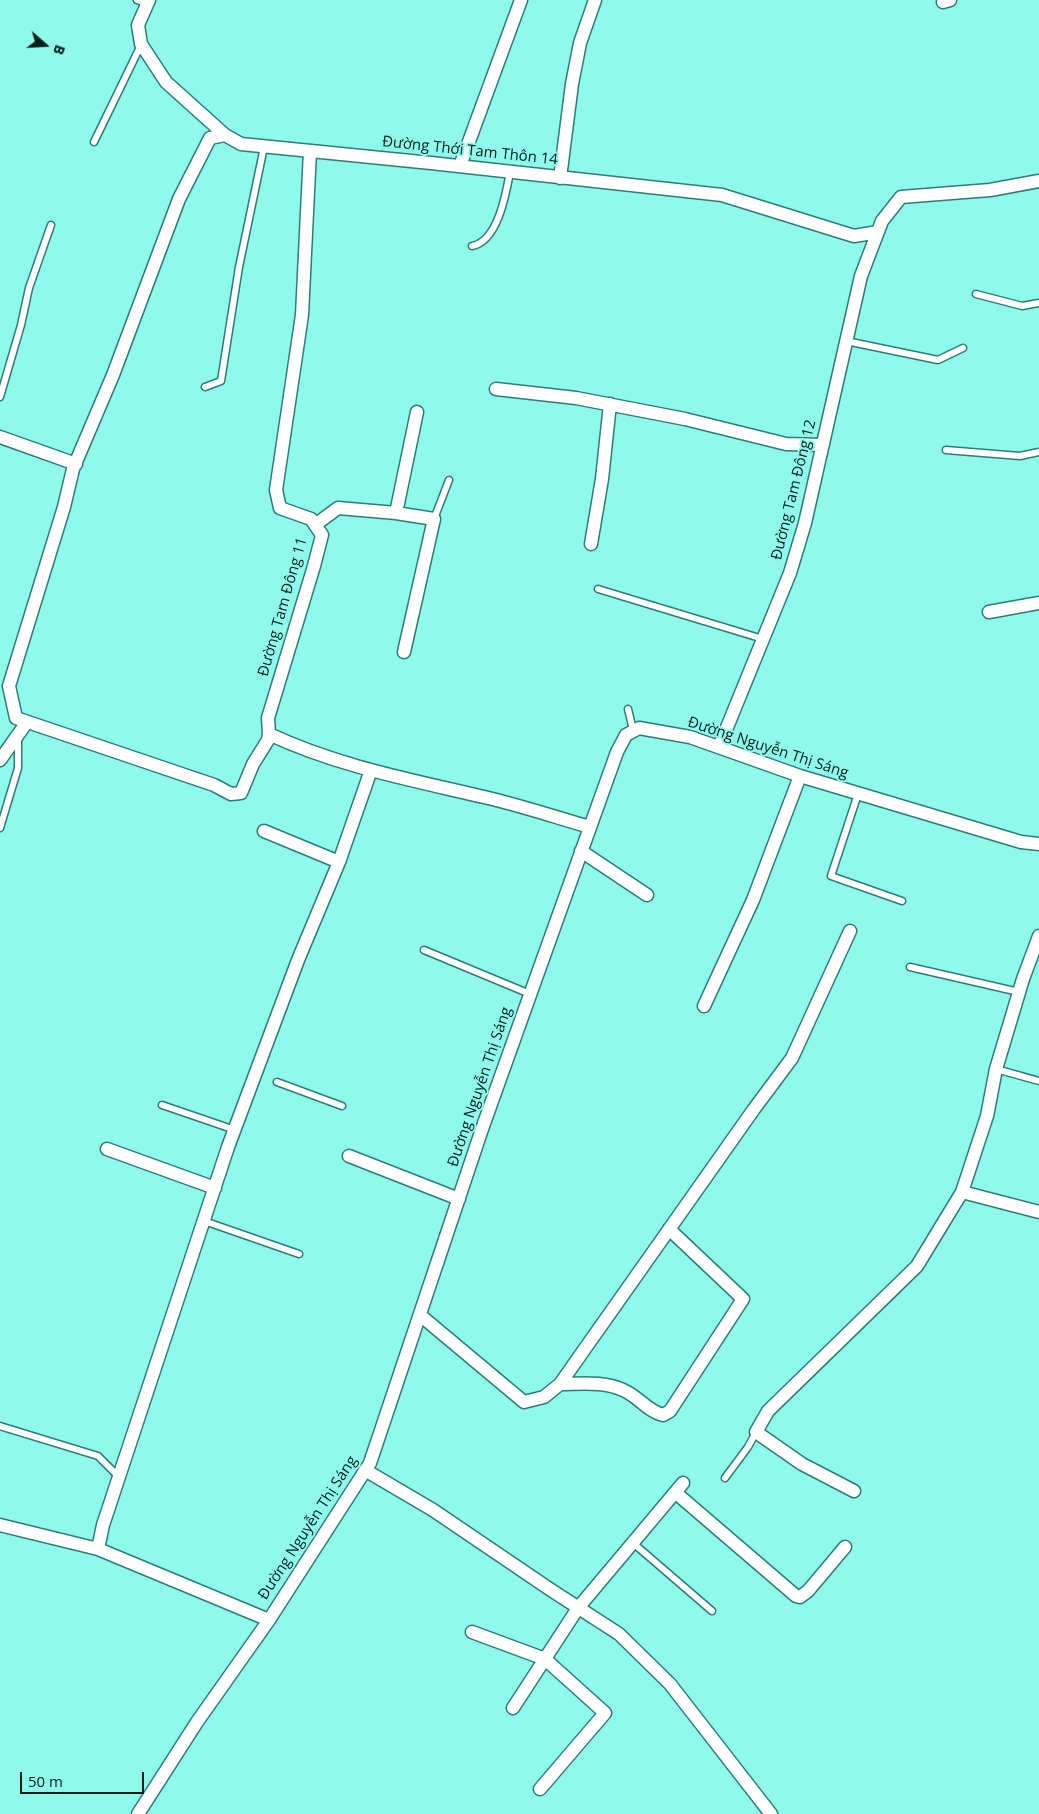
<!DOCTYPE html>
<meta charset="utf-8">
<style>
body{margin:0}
#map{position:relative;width:1039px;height:1814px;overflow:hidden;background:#8ffaec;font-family:"Open Sans",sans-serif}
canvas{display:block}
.north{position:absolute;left:20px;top:20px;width:50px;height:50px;-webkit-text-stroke:4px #8ffaec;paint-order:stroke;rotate:109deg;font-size:14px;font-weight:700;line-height:20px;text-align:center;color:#001d1a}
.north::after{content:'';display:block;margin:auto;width:18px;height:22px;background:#001d1a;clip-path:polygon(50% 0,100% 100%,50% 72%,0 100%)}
.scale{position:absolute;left:20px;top:1772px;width:124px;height:22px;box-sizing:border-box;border:2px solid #001d1a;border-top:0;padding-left:6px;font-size:15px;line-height:18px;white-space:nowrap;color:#001d1a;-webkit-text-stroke:4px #8ffaec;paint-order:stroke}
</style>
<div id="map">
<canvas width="1039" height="1814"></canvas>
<div class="north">B</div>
<div class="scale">50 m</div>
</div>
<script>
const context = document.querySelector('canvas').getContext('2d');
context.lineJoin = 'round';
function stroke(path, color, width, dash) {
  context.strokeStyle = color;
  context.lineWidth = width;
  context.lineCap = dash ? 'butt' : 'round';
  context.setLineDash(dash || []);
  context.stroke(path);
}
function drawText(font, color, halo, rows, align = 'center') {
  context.font = font + ' "Open Sans",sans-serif';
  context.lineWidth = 4;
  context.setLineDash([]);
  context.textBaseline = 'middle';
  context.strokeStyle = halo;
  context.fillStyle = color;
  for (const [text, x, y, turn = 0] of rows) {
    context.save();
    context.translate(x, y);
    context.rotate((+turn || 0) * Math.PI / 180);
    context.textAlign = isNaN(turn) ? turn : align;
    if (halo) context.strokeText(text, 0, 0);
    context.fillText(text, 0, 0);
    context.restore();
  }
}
const service = new Path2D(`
 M137 0 148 4
 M94 142 141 45
 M472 246C498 241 506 194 510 172
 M976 294 1022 306 1039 303
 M846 341 938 360 963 348
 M205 387 221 381 239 267 264 147
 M0 397 21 325 29 288 51 225
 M946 450 1020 456 1039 452
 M434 519 449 480
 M598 589 763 639
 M628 709 633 730
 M858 794 831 876 902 901
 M0 828 18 768V737
 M424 950 530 994
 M910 967 1019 992
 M996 1069 1039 1081
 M277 1082 342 1106
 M162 1105 235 1130
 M204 1221 299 1254
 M0 1426 98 1456 119 1477
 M725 1478 748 1447 756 1432
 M633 1543 712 1611`);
const minor = new Path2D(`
 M149 0 138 25 141 44 166 82 225 135 241 144 431 163 722 195 854 236 878 232
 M943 2 950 0
 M225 135 210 138 179 199 113 375 73 469 64 507 9 686 16 718 214 785 231 794 241 793 253 764 268 740 269 734
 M310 151 302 315 276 490 280 508 311 519 322 535 314 566 268 718 269 734C337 766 412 780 484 797 519 805 555 817 590 827
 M460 166 521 0
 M560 178 572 84 580 43 595 0
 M496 389 576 398 685 419 786 444 822 445
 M0 437 76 464
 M396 513 417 412
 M315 525 338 508 396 513 434 519 404 652
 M591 544 602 479 610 404
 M989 612 1039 603
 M719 747 790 573 805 523 861 276 882 221 901 197 990 190 1039 181
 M0 760 27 722
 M264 831 339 862
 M581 851 647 895
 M704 1006 753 900 800 776
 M107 1149 215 1188
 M349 1156 459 1199
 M962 1192 1039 1212
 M420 1315 524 1402 544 1397 560 1384 754 1109 792 1058 850 931
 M560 1384C581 1384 604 1381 623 1390 638 1396 647 1411 663 1415L670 1411 743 1299 669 1229
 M365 1470 433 1510 551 1590 619 1634 670 1684 771 1814
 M854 1491 802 1464 756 1432 768 1411 917 1266 962 1192 987 1116 996 1069 1023 979 1039 936
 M676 1493 796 1596 800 1597 808 1591 845 1547
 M0 1525 98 1549
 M269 1620 98 1549 103 1525 228 1147 298 960 339 862 371 770
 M472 1632 545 1659 605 1713 540 1789
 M513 1708 578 1608 683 1483
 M138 1814 197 1722 269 1620 370 1463 482 1129 617 752 626 735 639 728 690 737 800 776 1021 842 1039 844`);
const streetNames = [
 ["Đường Thới Tam Thôn 14",470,151,6],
 ["Đường Tam Đông 12",794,490,-76],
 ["Đường Tam Đông 11",283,607,-74],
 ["Đường Nguyễn Thị Sáng",768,748,18],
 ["Đường Nguyễn Thị Sáng",480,1087,-71],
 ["Đường Nguyễn Thị Sáng",308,1528,-57]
];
stroke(service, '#2a7e76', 9);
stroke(minor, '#2a7e76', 15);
stroke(service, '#fff', 6);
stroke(minor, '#fff', 12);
drawText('15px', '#001d1a', '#8ffaec', streetNames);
</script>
